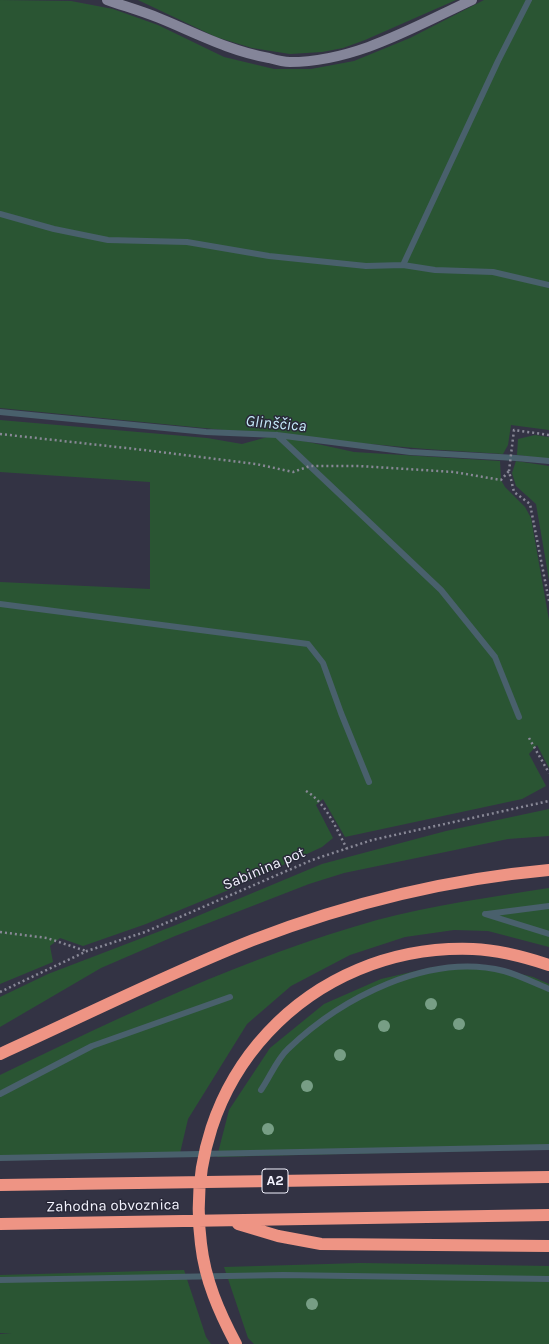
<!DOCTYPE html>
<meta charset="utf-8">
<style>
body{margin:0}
canvas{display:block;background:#334}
</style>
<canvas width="549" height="1344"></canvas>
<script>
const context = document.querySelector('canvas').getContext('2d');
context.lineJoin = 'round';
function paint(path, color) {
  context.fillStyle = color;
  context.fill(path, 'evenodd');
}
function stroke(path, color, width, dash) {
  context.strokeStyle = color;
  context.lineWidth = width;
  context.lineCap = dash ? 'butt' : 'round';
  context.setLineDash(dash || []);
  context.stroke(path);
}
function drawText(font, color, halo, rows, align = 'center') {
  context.font = font + ' Karla,sans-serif';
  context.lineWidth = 3;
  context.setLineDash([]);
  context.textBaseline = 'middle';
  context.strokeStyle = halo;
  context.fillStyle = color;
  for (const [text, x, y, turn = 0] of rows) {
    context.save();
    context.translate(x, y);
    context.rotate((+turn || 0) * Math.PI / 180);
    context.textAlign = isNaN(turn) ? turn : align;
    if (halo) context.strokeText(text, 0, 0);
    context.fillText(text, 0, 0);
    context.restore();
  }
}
const green = new Path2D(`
 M0 0 71 1 113 9 158 25 224 57 274 69H311L354 61 410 38 484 0H549V430L511 425 508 445 503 454 426 449 281 436 354 452 500 461 501 480 505 487 525 507 531 518 549 620V768L537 745 529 754 546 786 522 799 345 837 323 799 316 805 333 838 322 847 231 889 146 924 83 946 60 938 50 946 53 962 0 984V582L150 589V482L0 472V420L207 438 242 444 275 435 0 408Z
 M138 0H456L365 40 343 48 322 52 290 54 252 48 216 37Z
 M535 435 549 437V459L517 455 518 439Z
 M516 461 549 466V580L536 504 516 486 512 473Z
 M549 809V836L508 839 344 873 309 884 175 936 101 968 0 1027V997L48 974 176 925 322 864 446 831Z
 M549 888V947L488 931 454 930 405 937 350 955 291 986 247 1024 188 1119 180 1153 0 1158V1075C122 1016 246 957 377 920 433 905 492 897 549 888Z
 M488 966 533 977 549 984V1149L217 1157 229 1110 270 1048 324 1004 381 979 433 967Z
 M361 1263 549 1266V1344H254L248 1338 224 1267Z
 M184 1270 206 1337 211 1344H0V1334L12 1333H0V1275Z`);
const stream = new Path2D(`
 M0 214 54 229 108 240 187 242 269 256 366 266 403 265 435 270 493 272 549 285
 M403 265 498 61 529 0
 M0 412 206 432 277 435 410 452 516 458 549 461
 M277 435 441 590 495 657 519 717
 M0 604 308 644 323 663 341 713 369 782
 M485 914 549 934
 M487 914 549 906
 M261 1090C270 1077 277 1059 288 1049 341 998 429 952 504 971 519 975 534 983 549 989
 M0 1094 92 1046 230 997
 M0 1158 549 1147
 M0 1280 283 1275 549 1279`);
const path = new Path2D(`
 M0 434 144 450 256 464 293 472 310 466H359L454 472 501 480 509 471
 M549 435 514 430 509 471 514 492 530 504 549 601
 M529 738 549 773
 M306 791C326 803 336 828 347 849
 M0 932 47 938 86 951
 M0 992 87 951 145 932 312 860 372 840 549 801`);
const street = new Path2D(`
 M107 0C124 6 142 11 159 18 196 33 229 51 269 58 276 60 283 62 290 62 355 62 414 27 472 0`);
const highway = new Path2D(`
 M0 1054C84 1016 167 974 253 940 347 904 448 879 549 870
 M0 1185 549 1177
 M0 1224 549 1215
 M238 1224 278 1236 321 1244 549 1246
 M236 1344C219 1312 205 1280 201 1244 180 1080 309 943 473 949 499 950 525 957 549 965`);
const trees = [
 [431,1004],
 [459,1024],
 [384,1026],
 [340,1055],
 [307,1086],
 [268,1129],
 [312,1304]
];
const shields = [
 [275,1181,26]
];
const shieldNames = [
 ["A2",275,1181]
];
const streetNames = [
 ["Sabinina pot",264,869,-23],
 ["Zahodna obvoznica",113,1206,-1]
];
const waterNames = [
 ["Glinščica",276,424,5]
];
paint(green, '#2a5533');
stroke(stream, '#49606c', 6);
stroke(path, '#888896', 2.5, [2, 3]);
stroke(street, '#848599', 10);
stroke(highway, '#ee9484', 12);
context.fillStyle = '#779e85';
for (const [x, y] of trees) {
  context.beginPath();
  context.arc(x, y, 6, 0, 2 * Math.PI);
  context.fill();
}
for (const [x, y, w] of shields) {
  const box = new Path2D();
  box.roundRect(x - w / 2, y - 12, w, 24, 3);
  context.fillStyle = '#292939';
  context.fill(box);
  stroke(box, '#f2f2fd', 1);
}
drawText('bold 14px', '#f2f2fd', null, shieldNames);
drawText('15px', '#f2f2fd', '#292939', streetNames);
drawText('italic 16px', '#c5eaf9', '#292939', waterNames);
</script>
